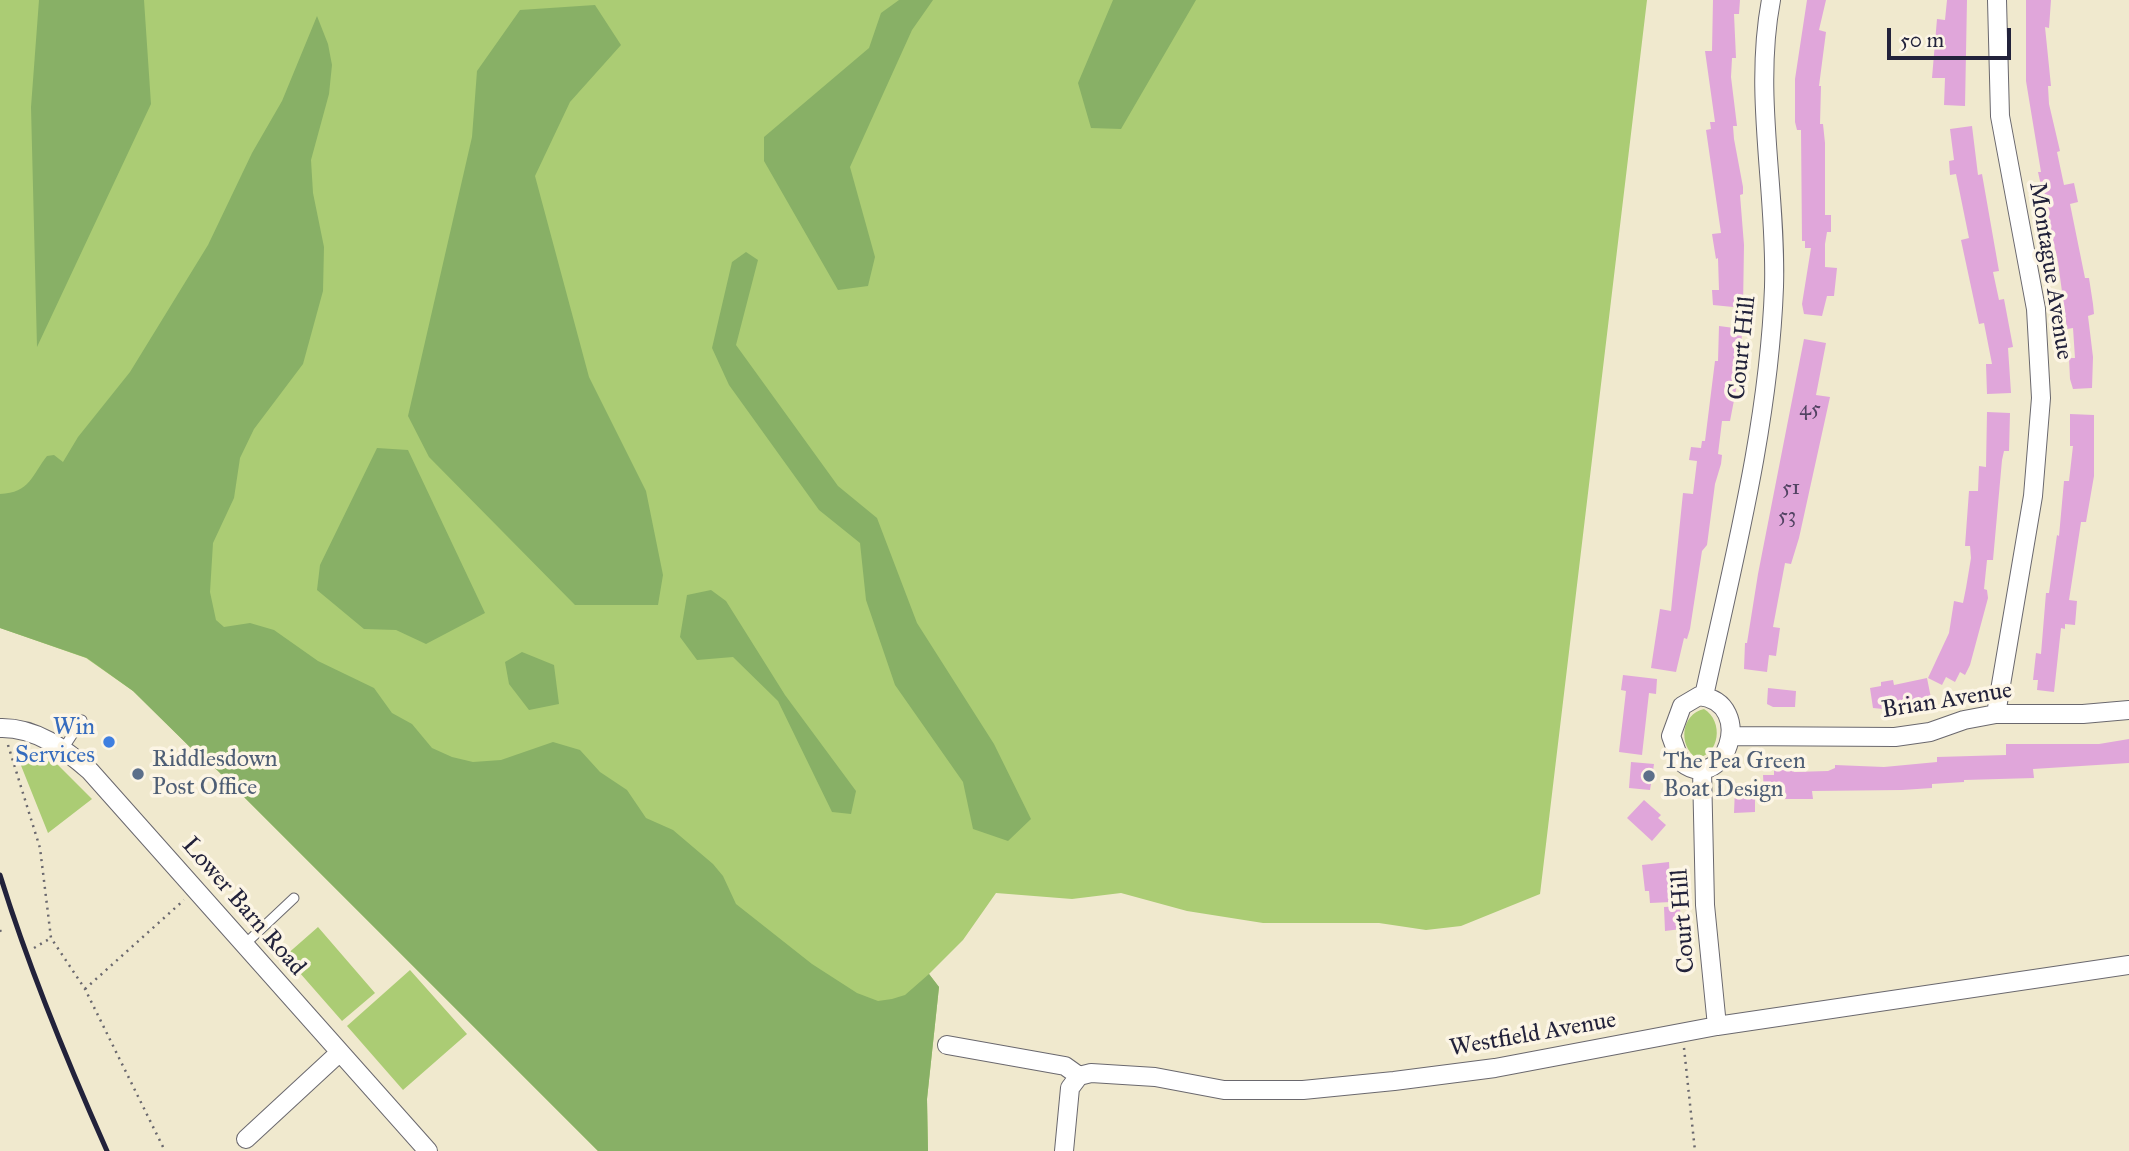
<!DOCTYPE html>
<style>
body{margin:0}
#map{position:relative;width:2129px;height:1151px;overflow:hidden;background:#f0e9ce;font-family:"IM FELL Great Primer",serif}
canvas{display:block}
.scale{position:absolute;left:1887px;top:28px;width:124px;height:32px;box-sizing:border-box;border:4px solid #22223b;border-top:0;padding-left:9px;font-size:21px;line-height:24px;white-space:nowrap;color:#22223b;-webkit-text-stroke:5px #fcf5e5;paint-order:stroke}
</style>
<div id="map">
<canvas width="2129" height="1151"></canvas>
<div class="scale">50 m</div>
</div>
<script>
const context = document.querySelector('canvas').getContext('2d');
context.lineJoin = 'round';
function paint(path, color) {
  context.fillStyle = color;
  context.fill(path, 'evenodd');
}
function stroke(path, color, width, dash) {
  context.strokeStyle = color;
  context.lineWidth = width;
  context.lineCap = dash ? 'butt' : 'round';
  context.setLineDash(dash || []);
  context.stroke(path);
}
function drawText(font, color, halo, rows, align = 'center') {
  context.font = font + ' "IM FELL Great Primer",serif';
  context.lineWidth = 7;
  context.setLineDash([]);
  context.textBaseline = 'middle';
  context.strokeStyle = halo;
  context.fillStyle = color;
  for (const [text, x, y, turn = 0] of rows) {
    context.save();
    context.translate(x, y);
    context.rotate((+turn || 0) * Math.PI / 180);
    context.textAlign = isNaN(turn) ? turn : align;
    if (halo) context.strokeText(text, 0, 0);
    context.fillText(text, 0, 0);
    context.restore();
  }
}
const green = new Path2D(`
 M0 0H1647L1540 894 1461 926 1426 930 1379 923H1263L1187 911 1121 893 1072 899 996 893 963 940 929 974 939 987 927 1099 928 1151H598L201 754 196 753 133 691 86 658 0 628Z
 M1704 709C1724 721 1720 756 1696 758 1678 745 1681 714 1704 709Z
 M14 748 58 765 92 799 48 833Z
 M318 927 375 993 342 1021 285 956Z
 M410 970 467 1034 403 1090 347 1026Z`);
const forest = new Path2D(`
 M39 0H144L151 104 37 347 31 107Z
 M899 0H933L912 30 850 167 875 257 868 286 838 290 764 161V137L869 48 881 13Z
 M1113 0H1196L1121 129 1091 128 1078 83Z
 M595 5 621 45 570 102 535 176 589 377 646 491 663 575 658 605H575L429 457 408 416 472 137 477 71 520 10Z
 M317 16 328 44 332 65 329 94 311 160 313 193 324 247 323 291 303 364 254 429 240 458 234 498 213 543 210 592 216 620 224 627 250 623 274 630 318 661 374 688 392 713 412 724 432 748 452 757 473 762 501 760 553 742 580 750 600 772 627 790 646 818 673 830 713 864 723 876 736 904 812 964 857 993 878 1001 892 999 905 995 929 974 939 987 927 1099 928 1151H598L201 754 196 753 133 691 87 658 0 628V494C30 493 32 475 47 456L54 455 63 462 78 437 130 372 208 245 252 153 282 101Z
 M746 252 758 260 736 345 838 486 877 518 917 623 994 744 1031 819 1008 841 973 829 963 782 895 685 866 600 860 543 819 510 729 385 712 348 732 262Z
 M377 448 408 450 485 613 426 644 396 630 364 629 317 590 320 565Z
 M711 590 726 601 785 695 856 791 851 814 832 812 778 701 733 657 697 660 680 637 687 595Z
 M522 652 554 665 559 704 529 710 509 684 505 662Z`);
const building = new Path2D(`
 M1713 0H1740L1739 14H1734L1736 58H1732L1731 77 1737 126H1733L1734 139 1743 187V194L1740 195 1744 245 1743 308 1713 305 1712 290H1719L1718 258 1716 259 1712 234 1721 233 1706 130 1711 129 1710 122H1715L1705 51H1712Z
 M1807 0H1826L1819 30 1826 32 1819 86H1821L1820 124H1823L1825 143V215H1831V232H1827L1825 244V267L1837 268 1834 296H1827L1822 316 1804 314 1802 304 1811 248H1805V241H1802L1801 130H1797L1795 122V79Z
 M1947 0H1967L1965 106 1944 105 1945 78H1932L1937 19 1945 20Z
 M2026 0H2051L2049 28 2045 27 2051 86H2048L2049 104 2060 151 2057 152 2064 185 2074 183 2078 202 2070 204 2085 278H2089L2093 304 2094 314 2088 316 2093 357 2092 388 2073 389 2070 379 2069 358H2075L2073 328 2067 329 2058 262 2038 172H2041L2026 81Z
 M1972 126 1978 175 1982 174 1999 271 1993 272 1999 300 2004 299 2013 347 2008 348 2011 393 1987 394 1986 364H1992L1984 323 1979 324 1961 240 1969 238 1956 174 1950 175 1949 161 1954 160 1950 129Z
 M1719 326 1742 329 1741 364 1730 421H1722L1718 454 1722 455 1721 464 1715 484 1707 545 1702 551 1690 629 1687 639 1684 638 1676 672 1651 668 1660 609 1671 611 1683 493 1693 494 1697 461 1689 460 1691 447 1701 448 1702 441H1705L1715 361H1718Z
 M1804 339 1826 343 1816 395 1830 397 1799 538 1791 564 1785 563 1773 627 1780 628 1776 656 1769 655 1767 672 1744 669 1745 643H1747L1758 574Z
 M1987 412 2010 413 2009 451H2004L2002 460 1993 560H1987L1984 589 1987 590 1988 598 1970 665 1965 675 1960 672 1955 682 1946 677 1942 685 1928 678 1949 633 1954 601 1963 603 1966 588 1971 558 1970 546H1965L1969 491H1978L1979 466 1986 467Z
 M2070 414 2094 415V476L2086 522H2081L2069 600 2077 601 2075 625 2065 624V629L2061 628 2054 692 2037 690 2038 680H2033L2036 653 2041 654 2046 593H2049L2057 535 2059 536 2064 481H2069L2073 446H2070Z
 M1623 675 1657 679 1656 694 1649 693 1642 755 1619 752 1626 691 1621 690Z
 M1927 678 1931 698 1883 709 1873 708 1870 688 1881 686V682L1893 680 1894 685Z
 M1768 688 1796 691 1795 707H1773L1767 704Z
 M2129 739V763L2033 769 2034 778 1964 780V782L1932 784V788L1902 790 1812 791 1813 799H1785V793H1764L1763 775H1774V769H1794V772L1828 771 1835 768V765L1884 767 1937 762V757L2006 755V744H2099Z
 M1631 762 1654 764 1650 790 1629 788Z
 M1735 789H1755V812L1734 813Z
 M1644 800 1661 815 1658 818 1666 825 1652 841 1627 818Z
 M1669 862 1671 902 1650 903 1649 891H1645L1642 865Z
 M1680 906 1681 929 1665 931 1664 907Z`);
const path = new Path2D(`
 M8 745 40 848 51 938 85 989 165 1151
 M0 930 1 932
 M34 948 51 938
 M85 989 184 900
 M1684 1048 1695 1151`);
const service = new Path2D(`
 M63 749 82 720
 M243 946 294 898`);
const minor = new Path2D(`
 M1699 696C1758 702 1724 799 1680 761L1671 736 1682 706Z
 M1704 696C1733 562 1769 425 1774 287 1777 192 1753 95 1771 0
 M1996 714 2033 496 2041 398 2036 309 2000 116 1997 0
 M0 728C35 727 65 749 90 771L428 1151
 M1731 736 1895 737 1930 732 1964 720 1996 714H2083L2129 710
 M1702 770 1705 905 1717 1026
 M947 1045 1065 1066 1079 1076 1091 1073 1155 1077 1224 1090H1303L1394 1081 1495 1068 1717 1026 2129 965
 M246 1139 339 1053
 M1064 1151 1070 1088 1079 1076`);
const rail = new Path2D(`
 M0 875C29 969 67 1061 107 1151`);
const markers = [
 [109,742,7,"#3f7fe0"],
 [138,774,7,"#5c6f8a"],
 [1649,776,7,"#5c6f8a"]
];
const numberNames = [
 ["45",1810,410],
 ["51",1791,489],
 ["53",1787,517]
];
const streetNames = [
 ["Montague Avenue",2050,271,81],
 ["Court Hill",1743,348,-84],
 ["Brian Avenue",1947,701,-9],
 ["Lower Barn Road",243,907,49],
 ["Court Hill",1684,921,-94],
 ["Westfield Avenue",1533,1035,-10]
];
const shopNames = [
 ["Win",95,728],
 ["Services",95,756]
];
const serviceNames = [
 ["Riddlesdown",152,760],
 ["Post Office",152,788],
 ["The Pea Green",1663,762],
 ["Boat Design",1663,790]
];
paint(green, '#abcc74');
paint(forest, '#88b066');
paint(building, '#e0a6da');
stroke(service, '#6a686e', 11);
stroke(minor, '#6a686e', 20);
stroke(path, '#6a686e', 2.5, [2, 5]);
stroke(service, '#fff', 9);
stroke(minor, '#fff', 18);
stroke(rail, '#22223b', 5);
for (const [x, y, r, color] of markers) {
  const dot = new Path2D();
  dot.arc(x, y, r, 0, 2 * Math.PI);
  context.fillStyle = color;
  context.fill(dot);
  stroke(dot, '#fcf5e5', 2.5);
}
drawText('21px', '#524363', null, numberNames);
drawText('24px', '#22223b', '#fcf5e5', streetNames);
drawText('24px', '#366cbe', '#fcf5e5', shopNames, 'right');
drawText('24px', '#4e5e75', '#fcf5e5', serviceNames, 'left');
</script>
